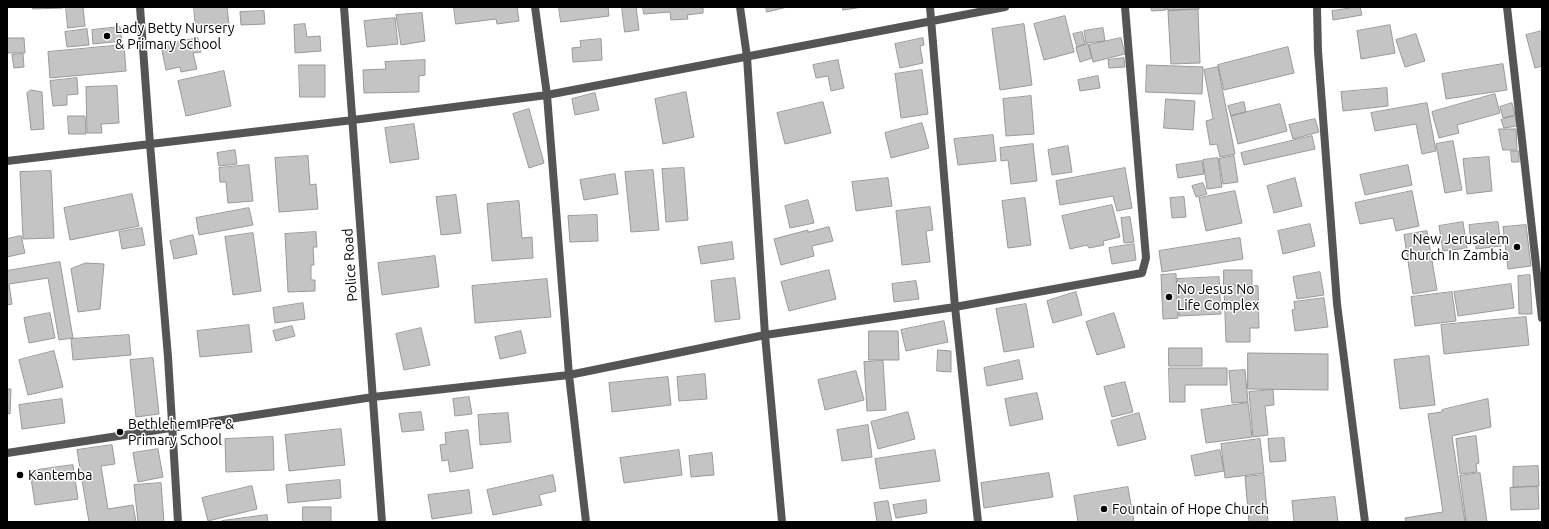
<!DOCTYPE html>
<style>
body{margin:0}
#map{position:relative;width:1549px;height:529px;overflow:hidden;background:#fff;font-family:Ubuntu,sans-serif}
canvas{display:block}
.frame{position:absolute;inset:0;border:8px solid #000;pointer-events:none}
</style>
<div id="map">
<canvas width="1549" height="529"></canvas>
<div class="frame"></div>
</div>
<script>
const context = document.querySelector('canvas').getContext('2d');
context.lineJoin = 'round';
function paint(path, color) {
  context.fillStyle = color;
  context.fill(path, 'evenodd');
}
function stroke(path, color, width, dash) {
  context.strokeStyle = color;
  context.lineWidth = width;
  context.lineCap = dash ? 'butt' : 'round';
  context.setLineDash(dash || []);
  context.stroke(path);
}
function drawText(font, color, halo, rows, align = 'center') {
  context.font = font + ' Ubuntu,sans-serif';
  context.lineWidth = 3;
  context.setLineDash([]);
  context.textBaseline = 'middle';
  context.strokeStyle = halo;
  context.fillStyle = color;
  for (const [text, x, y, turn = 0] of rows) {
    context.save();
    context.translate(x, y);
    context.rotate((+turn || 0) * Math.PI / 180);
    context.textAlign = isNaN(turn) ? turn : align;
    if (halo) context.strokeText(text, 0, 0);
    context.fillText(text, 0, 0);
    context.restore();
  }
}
const building = new Path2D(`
 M33 7H63V8L33 9Z
 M66 7H83L85 26 68 28Z
 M194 7H227L229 24 196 28Z
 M454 7H517L519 21 497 24 496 19 456 24Z
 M559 7H608L609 16 561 22Z
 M622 7H636L639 30 625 32Z
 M643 7H703V13L687 15 688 19 671 20 670 12 644 14Z
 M766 7H787L767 12Z
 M843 7H863L843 10Z
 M1151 7H1166V10L1152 11Z
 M1168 7H1199V9L1168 10Z
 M1360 7 1362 15 1333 20 1332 11Z
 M1198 10 1200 63 1171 64 1168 11Z
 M264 11 265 24 241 25 240 12Z
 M422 13 425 41 401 45 396 15Z
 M1065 16 1074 52 1044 60 1034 24Z
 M395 18 398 44 367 47 364 21Z
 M305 24 307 37 320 36 321 51 295 53 294 25Z
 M1024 24 1032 85 1000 90 992 29Z
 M1390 25 1395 53 1361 59 1357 31Z
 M120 27 122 41 93 44 92 30Z
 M1103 28 1105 41 1086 43 1084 31Z
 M87 29 89 45 67 47 65 32Z
 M1542 31V66L1535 68 1526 35Z
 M1082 32 1085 44 1077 47 1073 34Z
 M1416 34 1425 61 1405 67 1396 40Z
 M7 38H24L25 53H7Z
 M198 38 201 52 193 53 197 69 181 72 180 67 166 70 161 46Z
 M923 38 924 45 920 46 923 63 900 68 895 44Z
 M1121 38 1125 54 1093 62 1089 45Z
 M601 39 602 60 573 62 572 48 581 47 580 41Z
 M1088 44 1092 58 1080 62 1076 48Z
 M124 45 126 71 50 78 48 52Z
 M1288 47 1294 73 1224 90 1218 65Z
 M23 54 24 67 14 68 12 55Z
 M1124 58 1125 67 1109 68 1108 60Z
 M425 60V75L419 76V92L364 93 363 70 386 69 385 62Z
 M838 60 844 88 831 91 828 76 816 78 813 65Z
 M1503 64 1507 90 1446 99 1442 74Z
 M299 65H325V97H300Z
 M1147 65 1203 67 1202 94 1146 92Z
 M1218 67 1235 154 1220 157 1217 144 1210 145 1206 121 1213 119 1204 70Z
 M922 70 928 114 901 118 895 74Z
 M224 71 231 106 186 116 178 81Z
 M1098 76 1100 88 1080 91 1078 80Z
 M77 78 78 94 67 95V105L53 106 50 81Z
 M117 86 119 123 101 124 102 133H87L86 87Z
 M1387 88 1388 106 1343 111 1341 92Z
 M31 90 42 92 44 129 31 130 27 93Z
 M686 92 694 137 663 144 655 99Z
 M595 93 599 110 575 115 572 99Z
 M1495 94 1500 113 1457 125 1459 133 1439 138 1432 112Z
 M1031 96 1034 134 1006 136 1003 99Z
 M1166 99 1195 101 1193 130 1164 128Z
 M823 102 831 133 785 144 777 113Z
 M1244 102 1246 112 1231 116 1228 106Z
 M1427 103 1436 151 1422 154 1416 124 1375 131 1371 113Z
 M1512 103 1515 115 1503 118 1500 107Z
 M1280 104 1287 131 1238 144 1231 116Z
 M529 109 544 163 529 168 513 114Z
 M68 116H85L86 134H69Z
 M1515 116 1517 126 1504 128 1501 120Z
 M1315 119 1319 132 1293 139 1289 125Z
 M922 123 929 148 891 158 885 133Z
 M414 124 419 159 390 163 385 128Z
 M1499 129H1516L1517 150H1503Z
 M993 135 996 161 958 165 954 139Z
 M1312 136 1315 149 1244 165 1241 153Z
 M1453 141 1462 190 1445 193 1436 144Z
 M1033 144 1037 181 1011 184 1008 160 1001 161 1000 148Z
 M1068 146 1072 172 1052 175 1048 150Z
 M235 150 237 164 219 166 217 153Z
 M1511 151H1519V162H1512Z
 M308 156 310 185 316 184 318 209 279 212 275 158Z
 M1234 156 1238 182 1223 184 1219 159Z
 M1489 157 1492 191 1467 194 1463 159Z
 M1218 158 1222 187 1207 189 1203 160Z
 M1202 161 1204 174 1178 178 1176 165Z
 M249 165 253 201 228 203 226 182H220L219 168Z
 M1408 165 1412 185 1365 195 1360 175Z
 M684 168 688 220 666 222 662 169Z
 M1125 168 1132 208 1117 211 1113 196 1060 205 1056 181Z
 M653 170 659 230 631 232 625 172Z
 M51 171 54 238 23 239 20 172Z
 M615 174 618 194 584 200 580 180Z
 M888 178 892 206 856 211 852 182Z
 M1295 178 1302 206 1274 213 1267 186Z
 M1203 183 1207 194 1196 197 1192 186Z
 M1235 191 1242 223 1206 231 1199 198Z
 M1412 191 1419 226 1396 231 1393 218 1360 224 1355 203Z
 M132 194 139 226 70 240 64 208Z
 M456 195 461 233 441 235 436 197Z
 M1184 197 1186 217 1172 218 1170 198Z
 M1025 198 1031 245 1008 248 1002 201Z
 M808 200 814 223 790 228 785 206Z
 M519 201 522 238 532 237 533 258 492 261 487 204Z
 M1112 205 1120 237 1103 241 1104 245 1089 248 1087 245 1070 249 1062 216Z
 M930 207 933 230 926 231 930 262 902 265 896 211Z
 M249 208 253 225 199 235 196 218Z
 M597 215 598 241 570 242 568 216Z
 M1130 217 1134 242 1124 243 1121 218Z
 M1463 222 1467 248 1443 251 1439 226Z
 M1498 222 1501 246 1476 249V242L1471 243 1469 225Z
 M1310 224 1315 246 1283 254 1278 231Z
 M1526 225 1531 266 1508 269 1503 227Z
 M829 227 833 241 812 246 814 256 781 265 774 239 808 230V232Z
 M142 228 145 245 122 249 119 232Z
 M1427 231 1437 290 1413 294 1404 235Z
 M316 232 317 247H313L314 265H311V280H315V291L288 292 285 234Z
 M253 233 261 291 233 295 225 237Z
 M193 235 197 254 174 259 170 241Z
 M21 236 25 253 7 257V239Z
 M1240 238 1243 259 1162 272 1159 251Z
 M732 242 734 259 701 264 698 247Z
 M1134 244 1136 260 1112 264 1109 248Z
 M435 256 439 287 382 295 378 263Z
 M60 262 73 338 59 340 48 278 9 284 12 304 7 305V271Z
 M86 263 104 264 100 309 78 312 71 269Z
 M829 270 836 299 789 311 781 282Z
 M1224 270H1252V285H1224Z
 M1320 272 1324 295 1297 299 1293 277Z
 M1176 274 1178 318 1163 319 1161 275Z
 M1530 275 1532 314H1519L1518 276Z
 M1219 277 1221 314 1179 316 1177 279Z
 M735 278 740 319 715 322 711 281Z
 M547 279 551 317 475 323 472 286Z
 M916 281 919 299 894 302 892 284Z
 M1511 284 1514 308 1458 316 1454 292Z
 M1258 286 1259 328H1250V342H1226L1224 287Z
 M1076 292 1082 315 1053 323 1047 301Z
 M1452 292 1456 321 1415 326 1411 297Z
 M1324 298 1328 327 1295 331 1292 310 1295 309 1294 302Z
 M303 303 305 319 275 323 273 308Z
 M1026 304 1034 347 1004 352 996 309Z
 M50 313 55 338 29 343 24 318Z
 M1114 313 1125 347 1097 355 1086 322Z
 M1526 317 1529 345 1444 354 1441 325Z
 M944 321 948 342 906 351 901 330Z
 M249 325 252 352 200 357 197 331Z
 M292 326 295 336 276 341 273 331Z
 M421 328 430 365 404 370 396 334Z
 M521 331 526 353 500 359 495 337Z
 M869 331H898L899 360H869Z
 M129 335 131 355 73 360 71 339Z
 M1169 348H1202V366H1169Z
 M938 350 951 351V372L937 371Z
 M54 351 63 387 28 395 19 360Z
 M1248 353 1328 354V390L1248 389Z
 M1429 356 1435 405 1400 409 1394 360Z
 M153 358 159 414 136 417 130 360Z
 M1019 360 1023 379 987 386 984 368Z
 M883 361 886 410 867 411 864 362Z
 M1169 368H1227V385H1185V402H1170Z
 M1245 370 1248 402 1232 403 1229 371Z
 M856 371 864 400 825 410 818 380Z
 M705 374 707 399 679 401 677 377Z
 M668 377 671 405 612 412 609 383Z
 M1125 382 1133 412 1112 417 1104 387Z
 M7 389H11L10 414 7 413Z
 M1273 390 1274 405 1265 406 1268 435 1253 437 1249 392Z
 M1037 393 1043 419 1010 426 1005 399Z
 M469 397 472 414 455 416 453 399Z
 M62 399 65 423 22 429 19 405Z
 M1488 399 1491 427 1452 436 1465 522H1406L1405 518 1443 512 1428 414 1442 412V410Z
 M1248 403 1252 437 1206 443 1201 410Z
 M421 412 424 430 402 432 399 414Z
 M908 412 915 439 878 449 871 422Z
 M508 413 511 442 480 445 478 415Z
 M1139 413 1146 439 1118 446 1111 421Z
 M868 425 872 457 842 461 837 430Z
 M341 429 345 465 289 471 285 435Z
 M468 430 473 468 450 472 448 460 442 461 440 445 446 444 445 433Z
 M1476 436 1479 463 1476 464 1477 472 1460 474 1456 439Z
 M273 437 274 470 226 472 225 439Z
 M1284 438 1286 461 1270 462 1268 439Z
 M1260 439 1264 473 1225 478 1221 444Z
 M112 445 115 464 101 466 108 509 133 505 136 522H89L77 450Z
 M158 449 163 477 138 482 133 453Z
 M679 450 682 475 624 483 620 458Z
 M935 450 940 481 880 489 875 459Z
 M1220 450 1224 471 1195 476 1191 456Z
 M712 453 714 475 691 477 689 456Z
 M73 465 78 499 35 505 30 471Z
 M1538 466 1539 486 1513 487V467Z
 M1049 473 1053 497 984 508 981 483Z
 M1480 473 1487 522H1466L1460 476Z
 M553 475 556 491 539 495 542 505 493 515 487 490Z
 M1264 475 1268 522H1249L1245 477Z
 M340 480 341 498 288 503 286 485Z
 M161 483 164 522H138L134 485Z
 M252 486 257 509 208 521 202 498Z
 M1128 487 1134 522H1078L1074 496Z
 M1538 487 1539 509 1511 510 1510 488Z
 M469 490 472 513 432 519 428 495Z
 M1335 497 1338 522H1294L1292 501Z
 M926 500 927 513 896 518 893 505Z
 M888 501 892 522H877L874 503Z
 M303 507H331V522H303Z
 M267 515 268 522H222V521Z`);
const minor = new Path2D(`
 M140 7 150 144 168 357 178 522
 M344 7 382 522
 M535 7 547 95 569 375 586 522
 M740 7 747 57 765 335 782 522
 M930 7 955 307 978 522
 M1317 7 1318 51 1337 304 1365 522
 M1507 7 1542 318
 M7 161 353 120 547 95 1005 7
 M7 453 373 397 569 375 765 335 955 307 1142 273 1146 258 1125 7`);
const markers = [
 [107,36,4,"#000"],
 [1517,247,4,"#000"],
 [1169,297,4,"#000"],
 [120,432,4,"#000"],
 [20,475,4,"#000"],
 [1104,509,4,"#000"]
];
const poiNames = [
 ["Lady Betty Nursery",115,28],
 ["& Primary School",115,44],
 ["New Jerusalem",1509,239,"right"],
 ["Church In Zambia",1509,255,"right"],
 ["No Jesus No",1177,289],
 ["Life Complex",1177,305],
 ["Bethlehem Pre &",128,424],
 ["Primary School",128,440],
 ["Kantemba",28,475],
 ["Fountain of Hope Church",1112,509]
];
const streetNames = [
 ["Police Road",350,265,-94]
];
paint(building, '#c4c4c4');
stroke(building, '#999', 1);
stroke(minor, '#555', 8);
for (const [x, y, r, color] of markers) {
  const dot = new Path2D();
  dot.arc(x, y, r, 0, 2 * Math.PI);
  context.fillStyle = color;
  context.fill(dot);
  stroke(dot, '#fff', 1.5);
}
drawText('14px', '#000', '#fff', poiNames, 'left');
drawText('14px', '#000', '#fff', streetNames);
</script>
